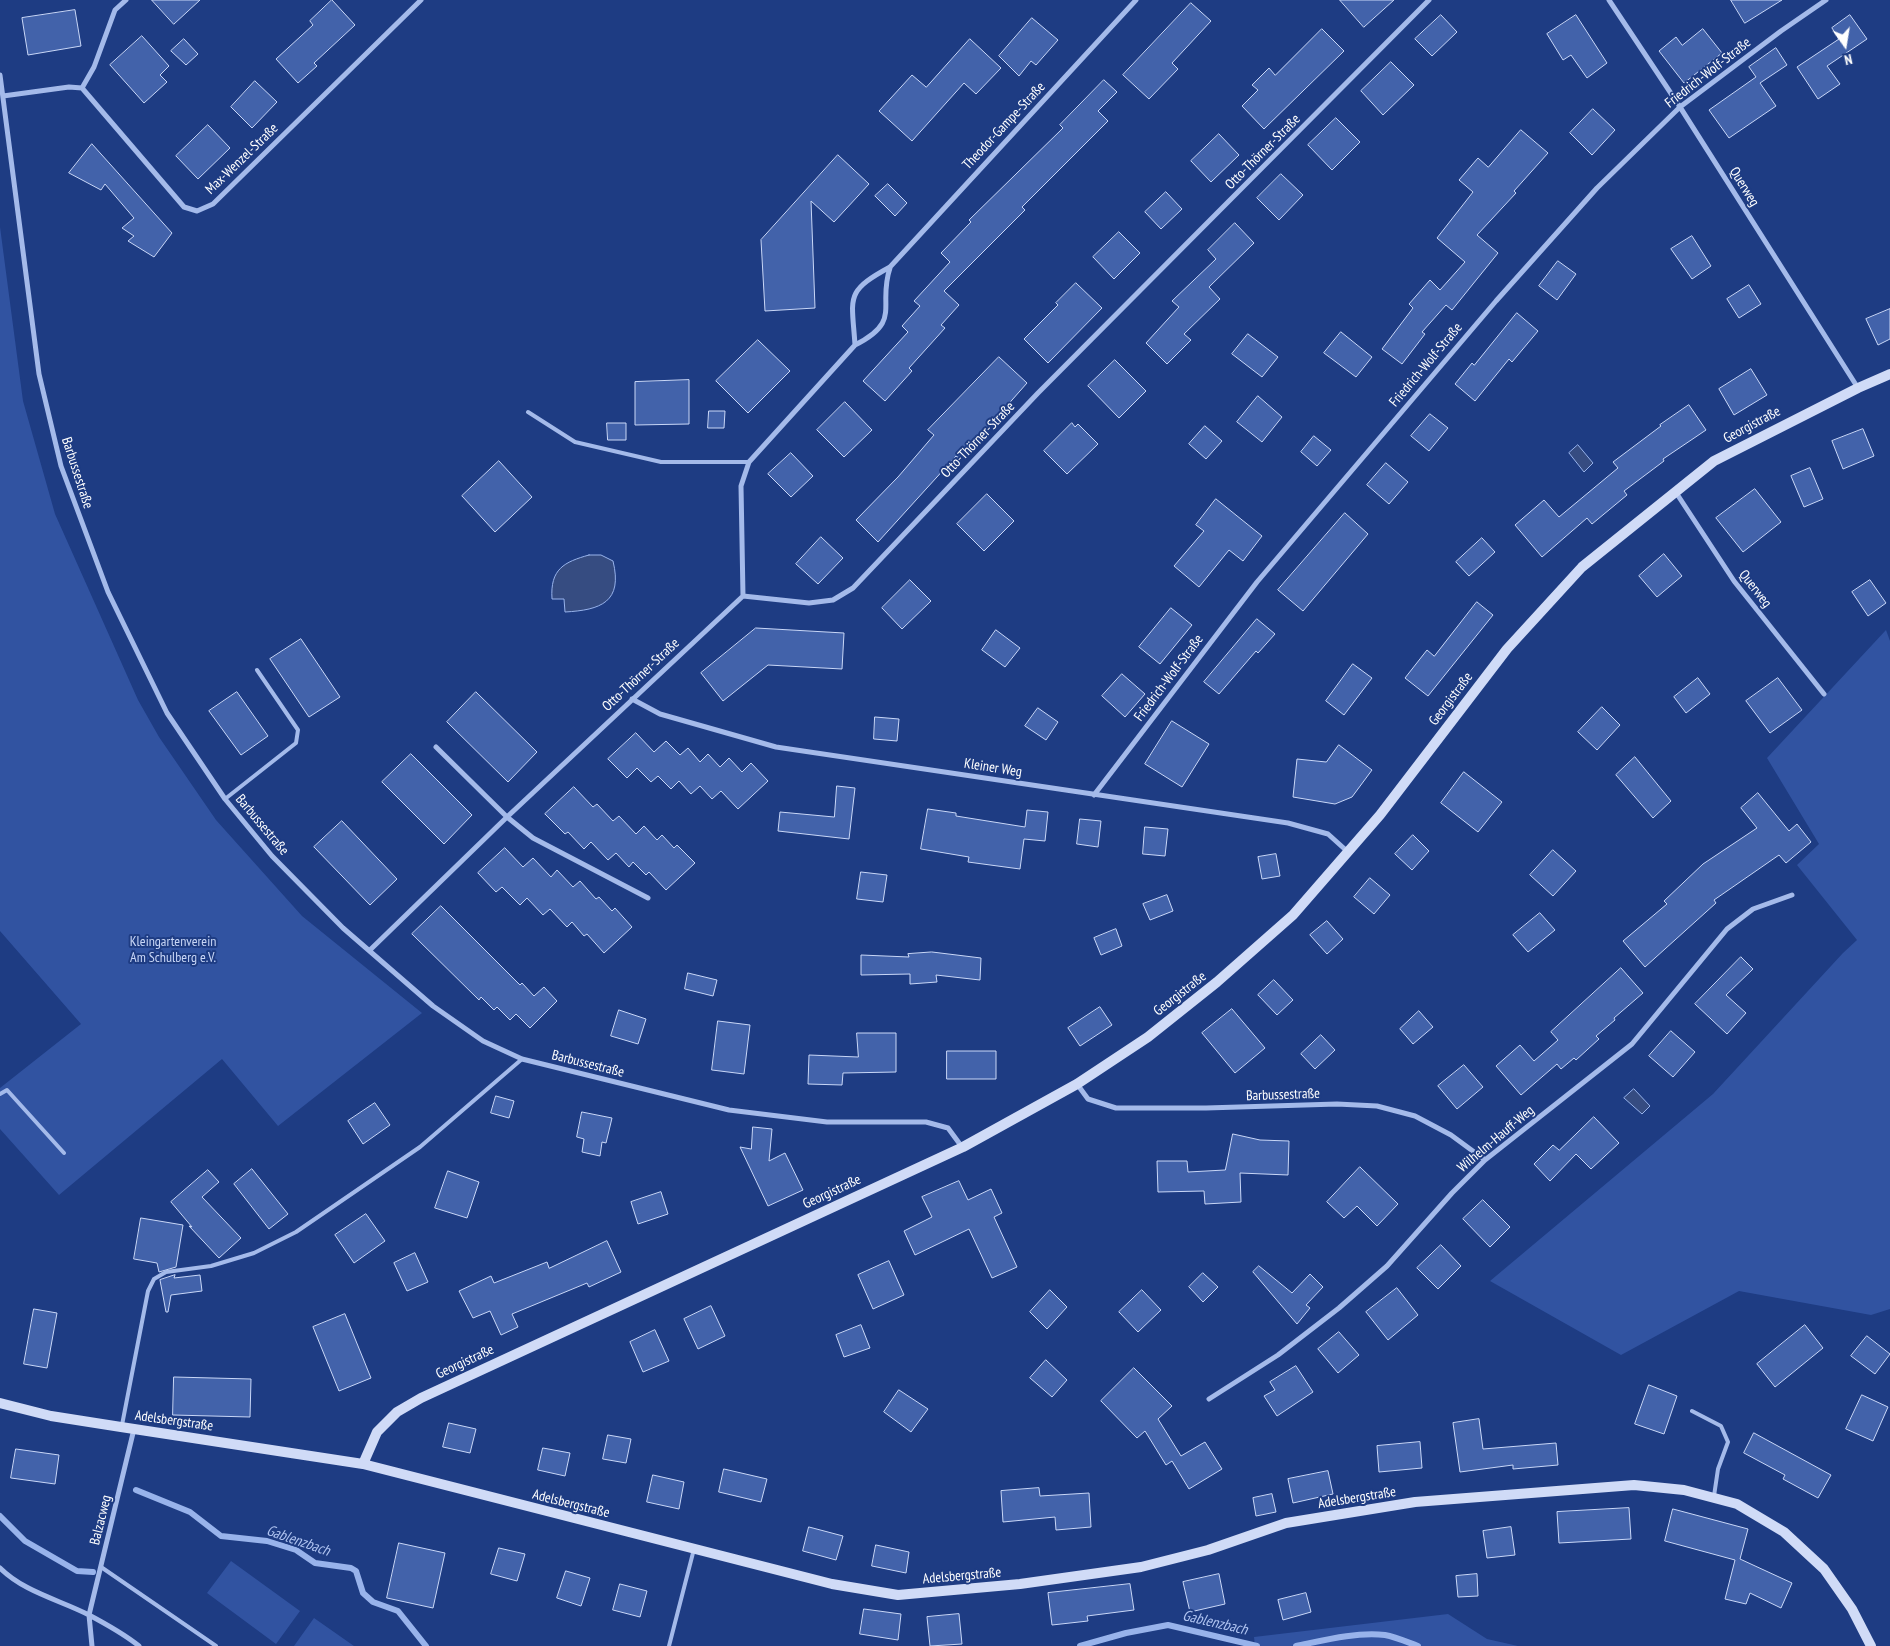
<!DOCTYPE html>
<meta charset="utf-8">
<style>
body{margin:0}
#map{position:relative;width:1890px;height:1646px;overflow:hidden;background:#1e3c83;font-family:"PT Sans Narrow",sans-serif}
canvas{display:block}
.north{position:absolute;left:1820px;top:20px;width:50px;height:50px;-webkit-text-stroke:4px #1e3c83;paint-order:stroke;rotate:167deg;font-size:14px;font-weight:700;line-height:20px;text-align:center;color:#fff}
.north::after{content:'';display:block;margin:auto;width:18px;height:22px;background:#fff;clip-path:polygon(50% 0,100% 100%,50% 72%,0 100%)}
</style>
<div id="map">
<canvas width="1890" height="1646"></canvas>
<div class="north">N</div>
</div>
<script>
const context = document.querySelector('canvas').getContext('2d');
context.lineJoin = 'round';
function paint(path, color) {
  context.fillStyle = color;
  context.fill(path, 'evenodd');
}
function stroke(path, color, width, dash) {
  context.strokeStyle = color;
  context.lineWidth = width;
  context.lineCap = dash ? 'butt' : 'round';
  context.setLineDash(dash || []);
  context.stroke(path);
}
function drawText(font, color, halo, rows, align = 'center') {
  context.font = font + ' "PT Sans Narrow",sans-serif';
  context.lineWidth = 4;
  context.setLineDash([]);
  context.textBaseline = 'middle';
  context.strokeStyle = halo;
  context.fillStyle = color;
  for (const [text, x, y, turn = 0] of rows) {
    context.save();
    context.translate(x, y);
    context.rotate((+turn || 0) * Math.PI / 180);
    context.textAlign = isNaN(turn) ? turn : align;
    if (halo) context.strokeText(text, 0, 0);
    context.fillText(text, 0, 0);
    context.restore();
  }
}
const green = new Path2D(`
 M0 227 23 401 55 514 138 700 159 737 216 820 302 916 422 1013 278 1126 222 1059 59 1195 0 1129V1088L81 1024 0 931Z
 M1886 630 1890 641V1309L1871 1315 1739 1291 1621 1355 1490 1281 1713 1094 1843 953 1857 940 1797 865 1819 844 1767 758Z
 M231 1561 300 1611 276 1644 207 1593Z
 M1448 1614 1487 1639 1518 1646H1255L1254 1637Z
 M314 1618 354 1646H294Z`);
const water = new Path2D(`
 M1578 445 1593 463 1584 472 1569 453Z
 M589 555H601L613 561C623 602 601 610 565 612L564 599H552C550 569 564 562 589 555Z
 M1634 1089 1650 1106 1642 1114 1624 1098Z`);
const stream = new Path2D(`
 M136 1490 190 1512 221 1536 267 1541 296 1550 315 1563 351 1568 356 1571 363 1593 373 1602 398 1611 426 1646
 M0 1516 25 1541 77 1571 93 1572
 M1080 1646 1126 1633 1168 1625 1257 1646
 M1296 1646C1325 1640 1355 1632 1385 1635 1396 1637 1407 1642 1418 1646`);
const building = new Path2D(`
 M152 0H200L174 24Z
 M332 0 355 25 314 63 317 66 298 83 276 59 313 25 310 21Z
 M1340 0H1394L1364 27Z
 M1731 0H1782L1745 23Z
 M1191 3 1211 21 1172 63 1178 69 1149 99 1123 75Z
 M75 10 81 46 28 55 22 18Z
 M1441 15 1457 32 1432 56 1415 39Z
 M1576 15 1607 63 1587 78 1571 55 1563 60 1547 34Z
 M1850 15 1867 39 1827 66 1840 84 1818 99 1797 67 1839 39 1832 28Z
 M1032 18 1058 40 1036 65 1031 61 1019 76 999 56Z
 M1322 29 1344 51 1264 129 1242 106 1258 90 1252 85 1269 68 1275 75Z
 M1703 29 1722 53 1684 83 1659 51 1676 37 1682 45Z
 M142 36 169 66 160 75 167 82 144 103 110 65Z
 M184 39 198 54 186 65 171 51Z
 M970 39 1001 68 976 94 964 83 912 141 879 111 912 75 926 87Z
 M1776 48 1787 65 1760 83 1776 106 1729 138 1709 110 1756 77 1749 67Z
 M1391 62 1414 85 1383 115 1361 91Z
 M1104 80 1117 92 1098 111 1108 121 1022 207 1025 210 944 291 959 305 941 325 945 328 909 368 912 371 885 401 863 381 908 332 902 326 920 306 914 301 950 262 941 253 971 222 969 220 1063 128 1060 125Z
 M255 81 277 102 252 128 231 107Z
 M1593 109 1615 130 1592 155 1570 133Z
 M1336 118 1360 142 1332 170 1308 145Z
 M208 125 230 148 198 179 176 156Z
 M1521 130 1548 153 1514 191 1516 193 1477 235 1498 253 1452 310 1446 305 1422 332 1425 334 1402 364 1382 349 1413 308 1409 304 1430 280 1440 290 1465 262 1437 238 1473 192 1459 180 1478 158 1488 167Z
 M1219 134 1239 155 1211 182 1191 161Z
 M92 144 172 233 154 257 128 241 134 236 122 228 134 218 105 184 101 190 69 173Z
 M838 155 869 184 834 222 811 201 815 308 765 311 761 240Z
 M1281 174 1303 195 1279 220 1257 198Z
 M888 184 907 203 895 216 875 196Z
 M1166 192 1182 209 1161 229 1145 212Z
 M1235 223 1254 243 1209 287 1220 299 1184 334 1191 340 1167 364 1146 343 1179 307 1172 301 1216 259 1208 250Z
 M1119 232 1140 253 1114 279 1093 257Z
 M1692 236 1711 266 1692 279 1671 249Z
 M1558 261 1576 274 1557 300 1539 286Z
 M1076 283 1102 308 1048 363 1024 339 1058 305 1056 303Z
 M1749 285 1761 304 1739 318 1727 299Z
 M1890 309V339L1878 345 1866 319Z
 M1517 313 1538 331 1512 362 1509 359 1475 401 1455 384 1472 363 1474 365Z
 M1341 332 1372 357 1356 377 1324 353Z
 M1248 334 1278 357 1262 377 1232 354Z
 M758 340 790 371 748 413 716 381Z
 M999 357 1027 383 960 459 956 456 878 542 856 520 898 477 934 435 928 430Z
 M1115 360 1146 391 1119 418 1088 386Z
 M1751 369 1767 395 1734 415 1719 389Z
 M689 380V424L635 425V382Z
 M1258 396 1282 417 1262 442 1237 422Z
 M845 402 872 430 844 457 817 430Z
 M1689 405 1706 430 1663 459 1664 461 1624 491 1627 495 1592 524 1587 518 1542 557 1515 525 1544 500 1559 517 1618 468 1613 462 1661 426 1660 425Z
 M709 411H725L724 428H708Z
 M1430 414 1448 428 1429 451 1411 436Z
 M607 423H626V440H608Z
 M1072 423 1075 427 1078 424 1098 444 1067 474 1044 451Z
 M1205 426 1222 441 1206 459 1189 444Z
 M1863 429 1874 456 1843 469 1832 441Z
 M1314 436 1331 450 1317 466 1301 452Z
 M791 453 813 476 791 497 768 474Z
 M499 461 532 497 495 532 462 496Z
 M1386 463 1408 482 1389 504 1367 485Z
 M1810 468 1823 499 1804 507 1791 476Z
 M1755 489 1781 522 1743 552 1716 518Z
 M987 494 1014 521 984 551 957 524Z
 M1216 499 1262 536 1243 561 1229 550 1199 587 1174 566 1204 531 1196 525Z
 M1345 513 1368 534 1303 611 1278 590Z
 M821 537 843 558 818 584 796 564Z
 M1482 538 1495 552 1469 576 1456 562Z
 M1664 554 1682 576 1657 597 1639 576Z
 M910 580 931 601 902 629 882 608Z
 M1870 580 1886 603 1868 616 1852 592Z
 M1477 602 1493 615 1428 696 1405 678 1427 650 1434 656Z
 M1171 608 1192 625 1160 664 1139 647Z
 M1257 619 1275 634 1258 653 1256 651 1219 694 1204 682Z
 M756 628 844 633 842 669 768 665 723 701 701 673Z
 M996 630 1020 648 1005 667 982 650Z
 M301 639 340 697 309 717 270 659Z
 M1353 664 1372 678 1344 715 1326 701Z
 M1122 674 1145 694 1125 717 1102 696Z
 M1698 678 1710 694 1686 713 1674 697Z
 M1778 678 1802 710 1770 733 1746 701Z
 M237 692 268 736 241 755 209 711Z
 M476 692 537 752 508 782 447 722Z
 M1602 707 1620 725 1597 750 1578 732Z
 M1038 708 1058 722 1046 740 1025 726Z
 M875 717 899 719 897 741 874 739Z
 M1172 721 1209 744 1182 787 1145 764Z
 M636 733 654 752 666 741 680 755 688 748 700 762 708 754 720 767 729 758 742 772 751 763 768 781 738 809 721 791 712 799 700 786 691 794 679 781 671 789 658 776 651 782 637 768 627 778 608 759Z
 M1339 745 1372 770 1352 797 1335 804 1293 797 1297 759 1326 762Z
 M411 754 472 815 444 844 382 782Z
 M1635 757 1671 801 1653 818 1616 775Z
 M1464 772 1502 802 1478 832 1441 803Z
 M837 786 855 788 849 839 778 831 780 812 834 817Z
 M574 787 593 807 597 804 613 821 619 816 636 834 644 826 657 840 662 835 674 848 677 845 695 863 666 890 649 872 646 875 633 862 629 867 616 853 608 860 591 842 584 849 568 832 565 834 545 814Z
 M1758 793 1789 831 1797 824 1811 842 1786 863 1779 855 1714 900 1716 903 1645 967 1623 941 1667 904 1664 901 1703 864 1757 828 1741 808Z
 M928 809 956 813V816L1025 827 1027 810 1048 812 1045 841 1024 839 1020 869 968 862 969 857 921 849Z
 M1080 819 1101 821 1098 847 1077 844Z
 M342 821 397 879 370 905 314 847Z
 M1145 827 1168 829 1165 856 1143 854Z
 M1413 835 1429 851 1412 870 1395 854Z
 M505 848 523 867 533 858 551 877 557 870 573 887 580 881 596 899 599 897 612 911 615 908 632 927 604 953 587 934 584 936 572 922 567 927 550 909 543 915 527 898 520 905 502 887 496 892 478 873Z
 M1553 850 1576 871 1553 896 1530 875Z
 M1276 854 1280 876 1262 879 1258 857Z
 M861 872 887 875 883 902 857 899Z
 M1370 878 1390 895 1374 914 1354 897Z
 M1167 895 1173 911 1150 920 1143 904Z
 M441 906 520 985 522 983 534 996 544 987 557 1001 530 1028 516 1014 510 1020 497 1007 494 1010 481 997 479 1000 412 934Z
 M1540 913 1555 930 1528 952 1513 935Z
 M1327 921 1343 939 1327 954 1310 935Z
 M1116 929 1122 946 1101 955 1094 938Z
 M932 952 981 958 980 980 936 975 937 982 910 984V974L861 975V955L909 957 908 954Z
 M1741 957 1753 969 1726 995 1746 1013 1727 1034 1695 1004Z
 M1621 968 1643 993 1614 1018 1615 1020 1596 1036 1599 1039 1576 1060 1574 1058 1561 1069 1557 1064 1521 1095 1496 1066 1520 1045 1534 1061 1558 1040 1551 1032Z
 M688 973 717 980 713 996 685 989Z
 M1274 980 1293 1000 1277 1015 1258 995Z
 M1100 1007 1112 1025 1080 1046 1068 1028Z
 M1232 1009 1265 1048 1235 1073 1202 1033Z
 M619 1010 646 1019 638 1044 611 1036Z
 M1419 1011 1433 1027 1413 1044 1400 1029Z
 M718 1021 750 1025 744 1074 712 1070Z
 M1671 1031 1695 1052 1673 1077 1649 1056Z
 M857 1033H896V1072L843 1073 842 1085 808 1084 809 1055 858 1057Z
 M1321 1035 1335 1050 1315 1069 1301 1054Z
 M947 1051H996V1079H947Z
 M1464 1065 1483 1087 1457 1109 1438 1086Z
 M496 1096 514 1101 509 1118 491 1113Z
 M375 1103 390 1125 363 1144 348 1121Z
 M582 1112 612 1118 606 1143 602 1142 600 1156 582 1152 584 1139 577 1137Z
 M1594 1117 1619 1143 1591 1169 1576 1154 1550 1181 1534 1164 1553 1145 1559 1150Z
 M753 1127 772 1129 769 1161 785 1153 803 1190 768 1206 740 1147 751 1149Z
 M1233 1134 1260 1140 1289 1141 1288 1175 1240 1173 1241 1202 1205 1204 1204 1191 1158 1192 1157 1161H1187L1188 1172 1225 1170Z
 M1360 1167 1398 1204 1377 1226 1357 1206 1344 1218 1327 1202Z
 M252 1169 288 1214 269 1229 234 1184Z
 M208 1170 219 1182 202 1197 241 1238 219 1258 189 1226 192 1227 171 1202Z
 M448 1171 479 1182 467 1218 435 1208Z
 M959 1181 968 1200 991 1189 1002 1213 994 1217 1017 1267 992 1278 969 1229 915 1255 904 1231 932 1217 922 1197Z
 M661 1192 668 1214 638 1224 631 1202Z
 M1483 1200 1510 1227 1490 1247 1463 1219Z
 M366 1214 385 1241 354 1263 335 1235Z
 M141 1218 183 1225 176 1267 159 1272 157 1263 134 1259Z
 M607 1241 621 1272 589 1287 587 1283 512 1314 518 1327 501 1335 490 1311 473 1318 459 1291 491 1276 494 1283 547 1262 549 1268Z
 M1441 1245 1461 1266 1438 1289 1417 1268Z
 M415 1253 428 1282 407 1291 394 1263Z
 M889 1261 904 1295 873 1309 858 1275Z
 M1259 1266 1292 1293 1310 1274 1323 1287 1306 1305 1310 1308 1297 1324 1253 1272Z
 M1203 1273 1218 1287 1203 1302 1189 1287Z
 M175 1275 174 1278 200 1275 202 1291 171 1295 168 1312H166L160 1280Z
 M1397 1288 1418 1315 1388 1340 1366 1312Z
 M1050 1290 1067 1307 1047 1329 1030 1312Z
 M1142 1290 1161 1310 1138 1332 1119 1312Z
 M711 1306 725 1336 698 1349 684 1319Z
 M34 1309 57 1313 47 1368 24 1364Z
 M345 1314 371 1378 339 1391 313 1327Z
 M861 1325 870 1348 844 1357 836 1335Z
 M1805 1325 1823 1348 1775 1387 1757 1364Z
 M655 1330 669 1361 643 1372 630 1342Z
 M1339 1332 1359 1355 1338 1373 1318 1349Z
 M1867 1336 1890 1354 1875 1374 1851 1356Z
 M1046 1360 1067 1380 1052 1397 1030 1378Z
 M1296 1366 1313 1392 1277 1416 1264 1396 1275 1390 1270 1382Z
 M1134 1368 1172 1406 1158 1419 1181 1456 1205 1442 1222 1469 1189 1489 1172 1461 1166 1465 1145 1431 1137 1438 1101 1401Z
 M174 1377 251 1379 250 1417 173 1415Z
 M1649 1385 1677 1396 1664 1434 1635 1424Z
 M899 1390 928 1409 911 1432 884 1412Z
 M1862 1395 1888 1407 1873 1441 1846 1429Z
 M1479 1419 1483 1449 1556 1443 1558 1465 1513 1469V1465L1460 1472 1453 1423Z
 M449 1423 476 1429 470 1453 443 1447Z
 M1754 1433 1831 1475 1818 1498 1783 1479 1785 1475 1744 1453Z
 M608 1435 631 1439 626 1463 603 1459Z
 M1420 1442 1422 1468 1379 1472 1377 1446Z
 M543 1448 570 1453 565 1476 538 1470Z
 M16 1449 59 1455 55 1484 11 1478Z
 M724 1469 767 1479 761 1502 719 1492Z
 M1328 1471 1333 1494 1293 1503 1288 1479Z
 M653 1475 684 1482 679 1509 647 1502Z
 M1039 1488 1040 1496 1089 1493 1091 1527 1056 1530 1055 1517 1003 1522 1001 1491Z
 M1272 1494 1276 1512 1256 1516 1253 1498Z
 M1629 1508 1631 1539 1559 1543 1557 1512Z
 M1673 1509 1748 1529 1740 1559 1792 1583 1781 1608 1750 1593 1746 1604 1725 1599 1735 1560 1665 1541Z
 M809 1527 843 1536 836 1560 803 1551Z
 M1511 1527 1515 1555 1487 1558 1483 1531Z
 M399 1543 445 1553 433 1608 387 1598Z
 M876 1545 909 1552 906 1573 872 1566Z
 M499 1548 525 1554 517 1581 491 1574Z
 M566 1571 590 1578 581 1606 557 1598Z
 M1219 1574 1225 1604 1190 1612 1183 1582Z
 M1477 1574 1478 1596 1458 1597 1456 1576Z
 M620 1584 647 1591 640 1617 613 1610Z
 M1130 1584 1134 1610 1087 1616 1088 1621 1052 1625 1048 1593Z
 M1306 1593 1311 1612 1283 1620 1278 1600Z
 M864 1609 901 1614 898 1640 860 1634Z
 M959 1614 962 1644 930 1646 927 1617Z`);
const lane = new Path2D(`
 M528 412 575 442 661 462H749
 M225 799 296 743 298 730 257 670
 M0 1094 7 1090 64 1153
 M1692 1411 1721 1426 1728 1442 1718 1469 1714 1496
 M122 1425 148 1291 154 1279 166 1272 211 1266 254 1253 296 1232 420 1147 522 1059
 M101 1567 216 1646
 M669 1646 694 1549`);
const street = new Path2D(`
 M1609 0 1680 107 1858 388
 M0 75 39 374 61 466 108 592 167 713 225 799 272 856 343 928 433 1006 483 1041 522 1059 729 1110 827 1122H926L948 1128 962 1147
 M82 88 94 67 115 10 126 0
 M3 96 69 87 82 88 184 207 197 211 213 204 421 0
 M855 345C852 297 844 292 890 267L1136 0
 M1675 491 1734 581 1824 694
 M743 596 741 486 749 462 855 345C903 321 877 306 890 268
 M632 699 660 714 776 747 1288 823 1328 834 1348 852
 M436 747 507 817 533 838 648 898
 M1094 795 1257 582 1496 301 1597 188 1680 107 1781 31 1826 0
 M370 950 507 817 743 596 809 603 833 600 853 588 1038 393 1429 0
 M1077 1084 1088 1099 1116 1108H1206L1337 1104 1377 1106 1415 1116 1451 1135 1485 1160
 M1209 1399 1278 1355 1339 1308 1387 1266 1452 1193 1485 1160 1632 1044 1727 929 1753 909 1792 895
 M0 1568C24 1592 60 1600 89 1615 106 1624 124 1634 139 1646
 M92 1646 89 1615 134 1429`);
const secondary = new Path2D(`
 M0 1403 51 1416 121 1427 363 1464 832 1584 898 1595 1020 1584 1141 1567 1208 1550 1286 1523 1415 1502 1634 1485 1684 1490 1737 1504 1784 1532 1824 1569 1852 1609 1871 1646
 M363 1464 377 1432 397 1412 421 1398 963 1147 1077 1084 1148 1037 1217 982 1293 915 1380 815 1507 649 1582 567 1714 461 1858 388 1890 374`);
const streetNames = [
 ["Friedrich-Wolf-Straße",1708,73,-38],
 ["Theodor-Gampe-Straße",1004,126,-47],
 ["Otto-Thörner-Straße",1263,152,-45],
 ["Max-Wenzel-Straße",242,159,-44],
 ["Querweg",1744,187,58],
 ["Friedrich-Wolf-Straße",1426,365,-50],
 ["Georgistraße",1752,425,-28],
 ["Otto-Thörner-Straße",978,440,-46],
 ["Barbussestraße",77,473,72],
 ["Querweg",1755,589,52],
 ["Otto-Thörner-Straße",641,675,-43],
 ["Friedrich-Wolf-Straße",1169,678,-53],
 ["Georgistraße",1451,699,-53],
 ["Kleiner Weg",993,768,9],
 ["Barbussestraße",262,825,50],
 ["Georgistraße",1180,994,-38],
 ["Barbussestraße",588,1064,14],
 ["Barbussestraße",1283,1095,-2],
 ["Wilhelm-Hauff-Weg",1496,1139,-40],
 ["Georgistraße",832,1192,-25],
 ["Georgistraße",465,1362,-25],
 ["Adelsbergstraße",174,1421,8],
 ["Adelsbergstraße",1357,1498,-9],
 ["Adelsbergstraße",571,1504,14],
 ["Balzacweg",101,1520,-76],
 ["Adelsbergstraße",962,1576,-5]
];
const parkNames = [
 ["Kleingartenverein",173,942],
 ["Am Schulberg e.V.",173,958]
];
const waterNames = [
 ["Gablenzbach",298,1541,19],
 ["Gablenzbach",1215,1623,13]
];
paint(green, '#3153a1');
paint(water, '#364c81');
stroke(water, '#98b3eb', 1);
stroke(stream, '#98b3eb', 6);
paint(building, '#4262aa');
stroke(building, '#c9d7f7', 1);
stroke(lane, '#a4baea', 4);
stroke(street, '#a4baea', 5);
stroke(secondary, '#d0dbf7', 10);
drawText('14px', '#fff', '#1e3c83', streetNames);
drawText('14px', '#c9d7f7', '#1e3c83', parkNames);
drawText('italic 15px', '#b0c4f1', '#1e3c83', waterNames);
</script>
